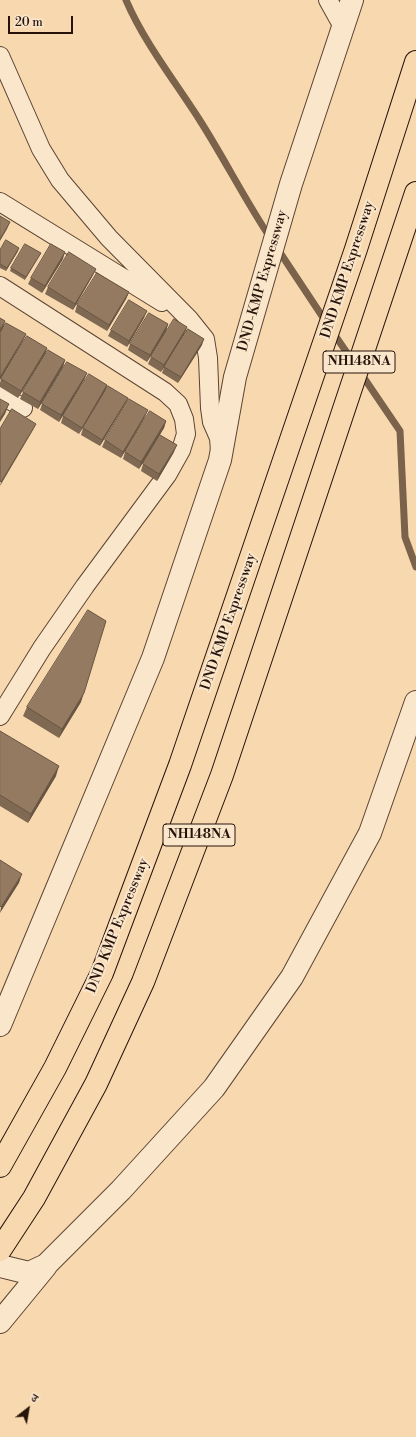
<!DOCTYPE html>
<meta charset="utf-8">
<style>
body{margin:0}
#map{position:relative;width:416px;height:1437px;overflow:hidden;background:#f8d9af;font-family:"Libre Bodoni","Noto Serif Devanagari",serif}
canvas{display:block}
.north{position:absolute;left:8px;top:1389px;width:40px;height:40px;-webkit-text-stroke:3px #fae6cb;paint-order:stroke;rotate:31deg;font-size:11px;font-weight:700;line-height:16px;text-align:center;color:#27130a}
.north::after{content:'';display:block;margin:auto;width:14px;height:18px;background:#27130a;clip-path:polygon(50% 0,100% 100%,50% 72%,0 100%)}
.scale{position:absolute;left:8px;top:16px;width:65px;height:18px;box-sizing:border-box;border:2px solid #27130a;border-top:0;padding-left:5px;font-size:12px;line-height:14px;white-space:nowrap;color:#27130a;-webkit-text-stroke:3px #fae6cb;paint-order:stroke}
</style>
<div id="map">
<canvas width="416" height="1437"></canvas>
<div class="north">उ</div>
<div class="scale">20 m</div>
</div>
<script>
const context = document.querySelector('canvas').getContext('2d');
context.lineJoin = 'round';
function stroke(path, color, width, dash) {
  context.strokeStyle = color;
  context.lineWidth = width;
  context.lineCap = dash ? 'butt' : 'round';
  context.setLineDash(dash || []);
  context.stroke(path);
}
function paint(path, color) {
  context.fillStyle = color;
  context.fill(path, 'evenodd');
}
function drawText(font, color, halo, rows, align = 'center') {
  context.font = font + ' "Libre Bodoni",serif';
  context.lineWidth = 4;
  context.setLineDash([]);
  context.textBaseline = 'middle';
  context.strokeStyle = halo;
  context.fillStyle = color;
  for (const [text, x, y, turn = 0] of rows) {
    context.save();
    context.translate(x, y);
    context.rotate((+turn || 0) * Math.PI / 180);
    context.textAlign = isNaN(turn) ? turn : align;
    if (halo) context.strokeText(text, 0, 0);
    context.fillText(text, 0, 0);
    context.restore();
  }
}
const stream = new Path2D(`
 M126 0C144 42 174 80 199 119 224 158 245 200 271 239
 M277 248 326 322
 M332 331 354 363
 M360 372 400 431 405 537 416 567`);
const minor = new Path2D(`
 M328 0 343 27
 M0 56 41 149 60 180 109 238 189 319 205 339 208 358 210 408 212 422 219 438 220 451
 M0 202 162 302
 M0 286 165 392 178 404 184 419 186 434 181 450 167 475 85 586 42 648 0 716
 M0 394 23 408`);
const tertiary = new Path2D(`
 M0 1025 153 658 220 460 235 377 291 184 352 0
 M0 1266 29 1273 46 1265 121 1190 214 1088 292 977 370 833 416 702
 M0 1322 46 1266`);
const trunk = new Path2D(`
 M0 1166 55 1068 102 973 180 765 356 249 416 62
 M0 1250 34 1198 96 1084 143 982 222 775 416 193`);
const wall = new Path2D(`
 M0 250 18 251 6 271 0 268Z
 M41 253 39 256 25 280 10 271 11 268Z
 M63 259 42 293 28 284 31 278Z
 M93 275 73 310 45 294 48 287Z
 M129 292 126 299 107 331 75 312 77 305Z
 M144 318 127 347 108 336 111 330Z
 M168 324 166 331 147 362 128 350 130 344Z
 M187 327 184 334 166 364 202 345 178 383 162 373 164 367 161 372 148 364 151 357Z
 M47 348 45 354 18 398 0 387V383L1 379Z
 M65 360 63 367 38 409 20 399 23 392Z
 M87 373 84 380 59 422 40 410 42 404Z
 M107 385 105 392 79 434 61 423 63 416Z
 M128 398 125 404 100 446 81 435 83 428Z
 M145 417 121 458 102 447 105 440Z
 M166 421 164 428 139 469 123 459 125 452Z
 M174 452 157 481 141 471 143 464Z
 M81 702 59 738 23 716 27 707Z
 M0 731 56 776 28 823 0 806Z`);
const shadedWall = new Path2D(`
 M10 222 7 229 0 241V239Z
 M19 248 18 251 6 271 7 268Z
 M65 252 63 259 42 293 45 286Z
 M96 269 93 275 73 310 75 304Z
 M129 292 126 299 107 331 109 325Z
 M147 311 144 318 127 347 129 341Z
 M5 321 3 328 0 333V330Z
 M168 324 166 331 147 362 150 355Z
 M187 327 184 334 161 372 164 365Z
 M26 334 23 341 0 380V377Z
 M204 339 202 345 178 383 181 377Z
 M47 348 45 354 18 398 21 391Z
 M65 360 63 367 38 409 40 402Z
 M87 373 84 380 59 422 61 415Z
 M107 385 105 392 79 434 82 428Z
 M128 398 125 404 100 446 102 440Z
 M9 404 5 414 0 422V419Z
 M148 410 145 417 121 458 123 452Z
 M166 421 164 428 139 469 141 462Z
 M36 424 33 430 0 486 1 482Z
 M177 445 174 452 157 481 159 474Z
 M84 693 81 702 59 738 62 729Z
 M59 766 56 776 28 823 31 814Z
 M22 874 19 883 0 913 1 907Z`);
const building = new Path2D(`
 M0 216 10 222 0 239Z
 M6 240 19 248 7 268 0 264V250Z
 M25 244 41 253 26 277 11 268Z
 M51 244 65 252 45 286 31 278Z
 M69 252 96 269 75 304 48 287Z
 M97 273 129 292 109 325 77 305Z
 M129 300 147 311 129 341 111 330Z
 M149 313 168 324 150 355 130 344Z
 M0 318 5 321 0 330Z
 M174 319 187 327 164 365 151 357Z
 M6 323 26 334 0 377V333Z
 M188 329 204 339 181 377 164 367Z
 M27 336 47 348 21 391 1 379Z
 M48 350 65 360 40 402 23 392Z
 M67 362 87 373 61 415 42 404Z
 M89 374 107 385 82 428 63 416Z
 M108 386 128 398 102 440 83 428Z
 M0 399 9 404 0 419Z
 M129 399 148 410 123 452 105 440Z
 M12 409 36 424 1 482 0 481V429Z
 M150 411 166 421 141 462 125 452Z
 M160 435 177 445 159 474 143 464Z
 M88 610 106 621 84 693 62 729 27 707Z
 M0 731 59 766 31 814 0 795Z
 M0 860 22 874 1 907 0 906Z`);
const shields = [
 [359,362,72],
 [199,835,72]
];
const shieldNames = [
 ["NH148NA",359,362],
 ["NH148NA",199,835]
];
const streetNames = [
 ["DND KMP Expressway",348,270,-72],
 ["DND-KMP Expressway",263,281,-74],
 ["DND KMP Expressway",229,622,-71],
 ["DND KMP Expressway",118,926,-68]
];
stroke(stream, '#7a624b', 7);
stroke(minor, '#5b4433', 20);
stroke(tertiary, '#5b4433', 24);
stroke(trunk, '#27130a', 24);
stroke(minor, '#fae6cb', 18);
stroke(tertiary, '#fae6cb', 22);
stroke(trunk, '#f8d9af', 22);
paint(wall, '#7f6953');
paint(shadedWall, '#685543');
paint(building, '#947a60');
stroke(building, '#685543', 1);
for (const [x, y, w] of shields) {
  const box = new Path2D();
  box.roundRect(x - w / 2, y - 11, w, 22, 3);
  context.fillStyle = '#fae6cb';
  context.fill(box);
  stroke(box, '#27130a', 1);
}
drawText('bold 13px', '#27130a', null, shieldNames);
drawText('14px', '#27130a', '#fae6cb', streetNames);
</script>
